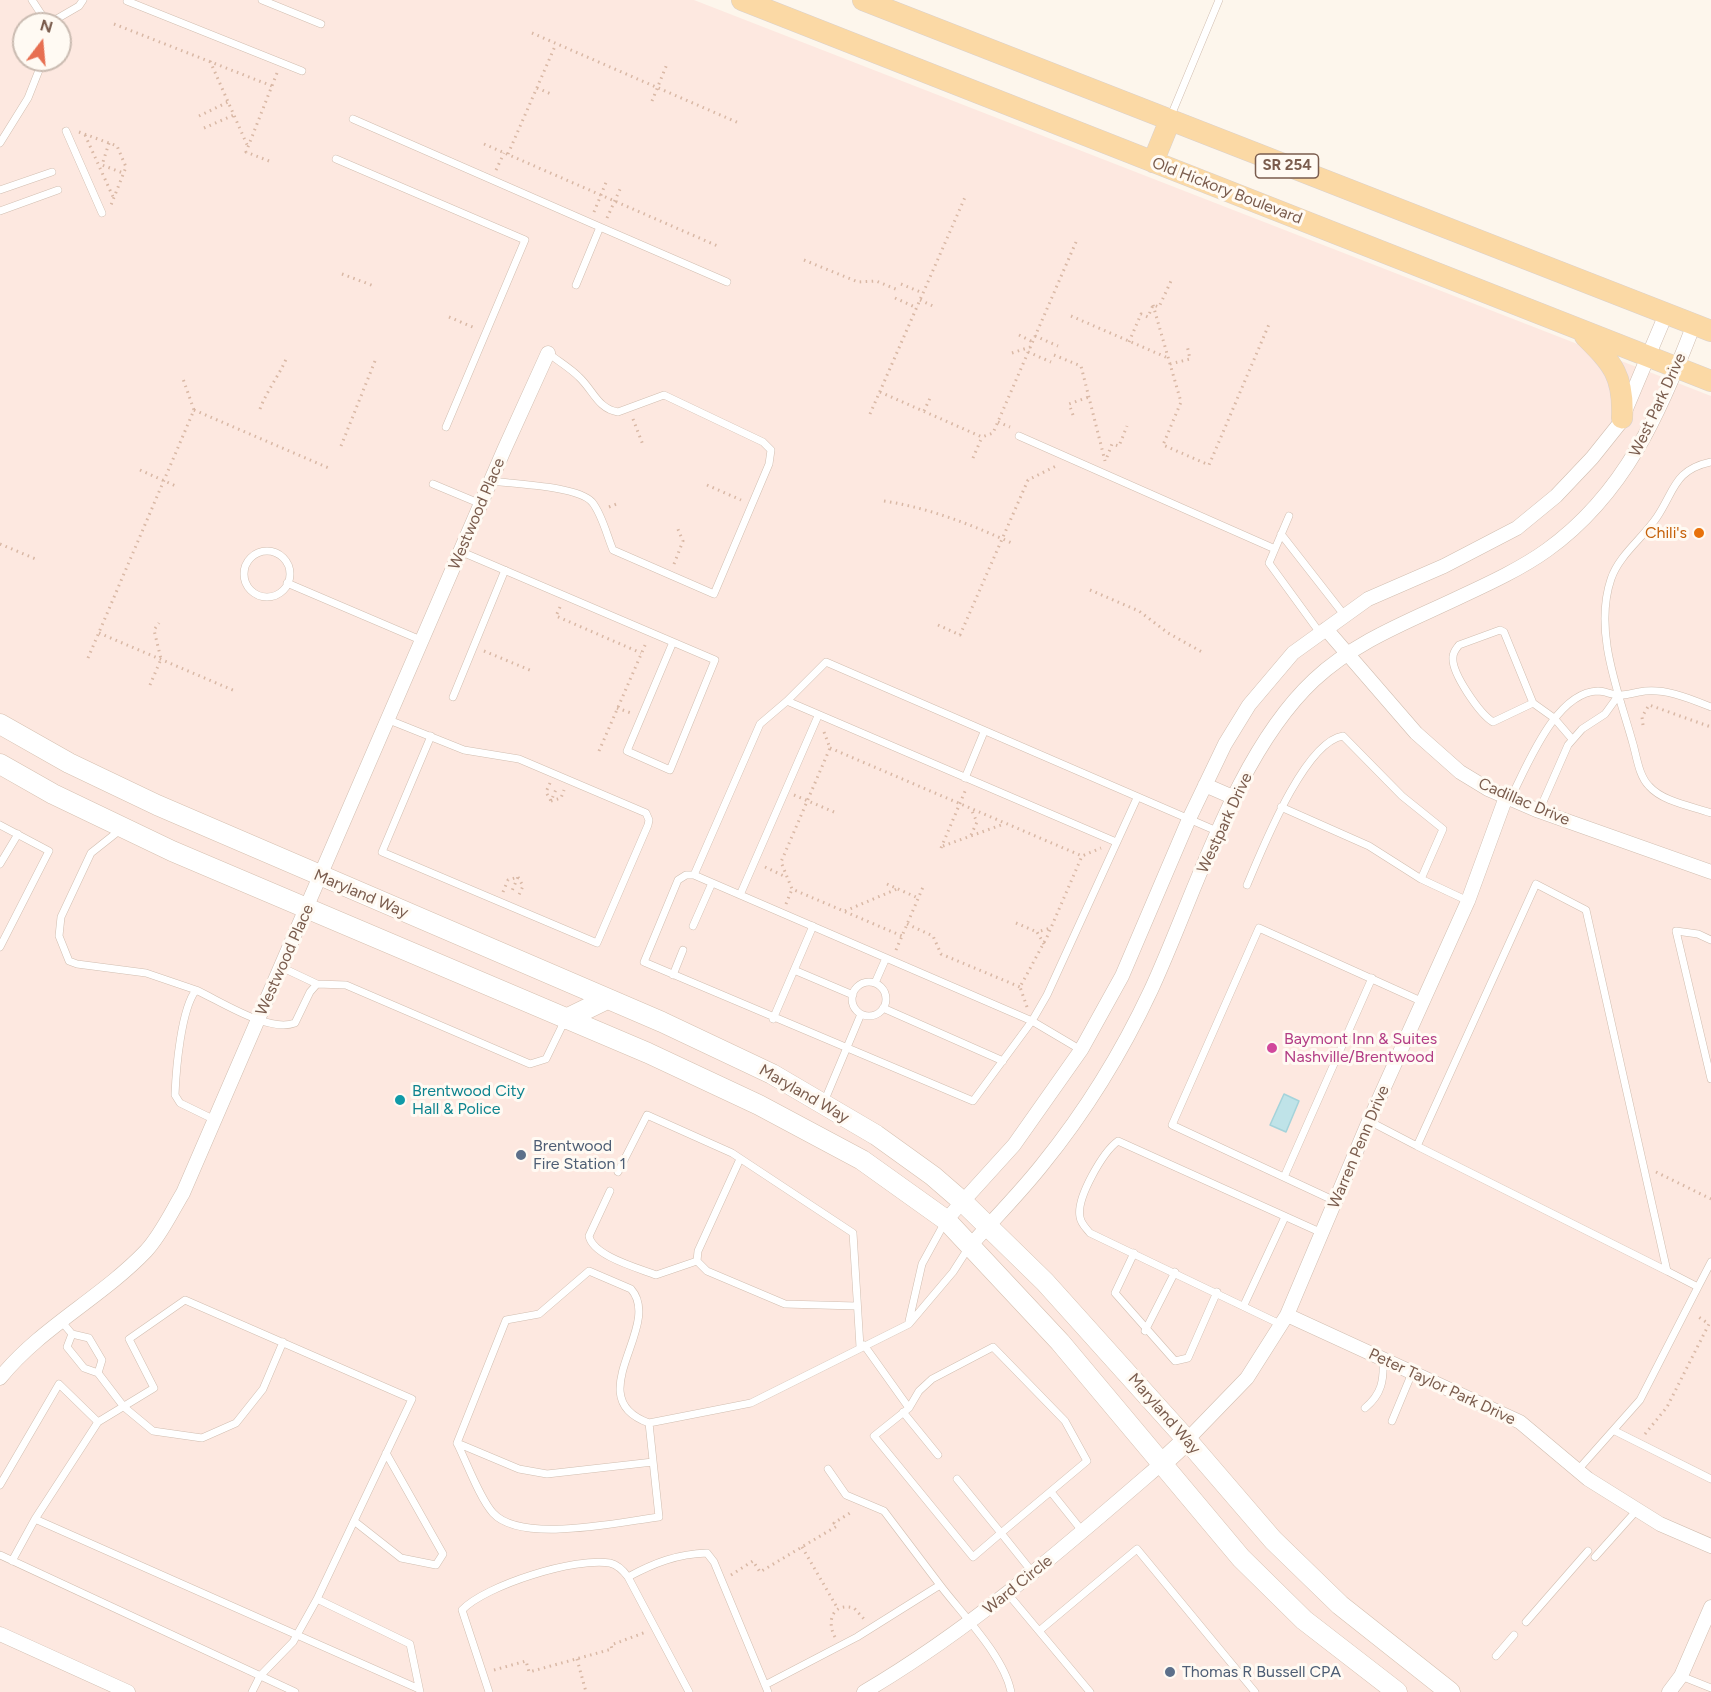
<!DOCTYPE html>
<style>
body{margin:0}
#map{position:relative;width:1711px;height:1692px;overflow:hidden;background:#fdf6ec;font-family:Figtree,sans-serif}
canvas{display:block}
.north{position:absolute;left:12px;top:12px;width:60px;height:60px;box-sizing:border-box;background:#fffaf3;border:2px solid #cabbb1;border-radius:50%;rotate:16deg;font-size:16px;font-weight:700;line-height:24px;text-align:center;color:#7a5c4d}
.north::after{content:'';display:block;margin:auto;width:21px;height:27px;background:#e76f51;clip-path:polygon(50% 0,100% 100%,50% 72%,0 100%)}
</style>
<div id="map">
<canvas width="1711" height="1692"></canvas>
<div class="north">N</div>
</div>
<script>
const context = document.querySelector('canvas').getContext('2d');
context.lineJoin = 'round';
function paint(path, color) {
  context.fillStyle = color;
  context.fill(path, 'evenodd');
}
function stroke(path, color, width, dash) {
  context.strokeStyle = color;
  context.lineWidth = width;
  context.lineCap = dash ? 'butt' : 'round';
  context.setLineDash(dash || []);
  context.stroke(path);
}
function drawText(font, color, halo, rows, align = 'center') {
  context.font = font + ' Figtree,sans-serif';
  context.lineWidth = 6;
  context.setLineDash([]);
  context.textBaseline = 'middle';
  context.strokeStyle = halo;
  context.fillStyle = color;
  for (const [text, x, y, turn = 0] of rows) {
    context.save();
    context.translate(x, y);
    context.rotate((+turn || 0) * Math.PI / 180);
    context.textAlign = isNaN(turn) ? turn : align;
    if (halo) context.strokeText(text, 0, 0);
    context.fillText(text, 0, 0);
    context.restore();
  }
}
const commercial = new Path2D(`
 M0 0H694L1711 396V1692H0ZM24 24H60V60H24Z`);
const water = new Path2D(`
 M1284 1094 1299 1101 1286 1132 1270 1125Z`);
const path = new Path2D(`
 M114 24 272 86
 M532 33 741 124
 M210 61 248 147
 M537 88 551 94
 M652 101 667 64
 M199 116 228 102
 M204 128 234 115
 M79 132 117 146 126 167 111 205
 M85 135 114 199
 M109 143 102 165 123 173
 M484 144 720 247
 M508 154 556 44
 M269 161 246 152 277 73
 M496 170 504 153
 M594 212 607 180
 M607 218 621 187
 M804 260 858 282 876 281 898 290
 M342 274 374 286
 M901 284 923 293
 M895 298 917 308
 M920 300 933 306
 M1153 305 1181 402 1163 445 1209 465 1270 322
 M1071 316 1168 358
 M449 317 475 328
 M1019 335 1033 342
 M1035 336 1058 346
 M1129 342 1141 314 1148 317 1153 305 1159 307 1171 281
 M1028 352 1051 362
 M1012 353 1030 347
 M1054 355 1081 366 1105 461
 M1170 364 1190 359 1187 345
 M880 392 982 437 993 433 1076 242
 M260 409C267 390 279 376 287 357
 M194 410 331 469
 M924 411 931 396
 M870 414 966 195
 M1073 415 1069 404 1089 397
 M633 419 643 445
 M998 422 1010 427
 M341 446 375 361
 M1107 457 1112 444 1119 446 1127 426
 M973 458 982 437
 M140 470 178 487
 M707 485 741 500
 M884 501C930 508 972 525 1014 544
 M609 507 619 503
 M0 544 38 560
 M674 564 683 541 677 527
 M1090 590 1139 611 1168 633 1202 652
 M560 607 556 616 641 653
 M938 625 960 635 1028 480 1058 465
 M99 633 235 691
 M484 651 532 671
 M88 658 194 410 182 376
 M150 685 161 659 154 630 159 623
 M617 708 631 713
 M1643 725 1642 717 1649 705 1711 727
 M824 732 830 748 781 862 792 889 902 936
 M830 748 1082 856 1101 848
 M599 751 646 643
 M550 783 546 792 551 801 557 787
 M794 795 834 812
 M551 801 561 798 564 790
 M971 835 977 822 971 809
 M943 846 1004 824
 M941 848 966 789
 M765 867 786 877
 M518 877 523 886 518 897
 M887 884 918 898
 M503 892 508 880 518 877 511 893
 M786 904 792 889
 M845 911 897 889
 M1016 923 1037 932
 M907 924 933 936 941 954 1020 987
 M1044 944 1037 932 1051 928
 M896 950 923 887
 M1027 1007 1020 987 1047 937 1082 856
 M1656 1172 1711 1199
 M1645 1434 1667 1407 1709 1324 1697 1316
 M802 1547 838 1609
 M731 1575 753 1561 760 1572 837 1526 834 1523 853 1511
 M835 1637C826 1621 833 1602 854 1608L864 1619
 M577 1659 586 1692
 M494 1670 526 1661 529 1672 612 1649 611 1645 646 1632`);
const service = new Path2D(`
 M32 0 47 23
 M262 0 321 24
 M127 1 302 71
 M48 24 79 6 83 0
 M1170 118 1219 0
 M353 119 600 227 576 285
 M66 131 102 213
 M0 143 28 98 43 60
 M336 159 525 240 446 427
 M0 190 52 172
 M0 211 58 190
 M600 227 727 282
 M1019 436 1275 549
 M1711 462C1674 470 1675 490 1657 517 1643 538 1619 555 1611 579 1593 632 1619 693 1633 744 1637 758 1639 776 1649 786 1663 802 1692 806 1711 813
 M491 481C513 484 578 486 592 502 602 514 607 536 613 550L714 594 769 464 771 450 763 442 664 395 618 412C598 409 593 390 579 377 570 368 558 361 548 353
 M433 484 481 504
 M1289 516 1269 563 1320 633
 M1281 534 1345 616
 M244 574a23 23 0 1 1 46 0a23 23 0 1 1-46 0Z
 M462 552 715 660 670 770 627 751 673 642
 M287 583 423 641
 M453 697 505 570
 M787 701 826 662 1219 832
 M1533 703 1493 722C1480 714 1451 673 1453 657 1453 652 1456 649 1459 645L1500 630 1504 632 1533 703 1554 718 1572 739
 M389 720 464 750 519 759 646 813 649 820 648 825 597 943 382 852 431 736
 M965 778 984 732
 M1510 799C1527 767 1555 692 1598 691 1606 691 1613 696 1621 695 1627 695 1633 693 1639 692 1663 687 1689 698 1711 707
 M1281 807 1369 846 1421 879
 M1539 811 1568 745 1582 729 1605 714 1618 696
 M0 825 49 851 0 947
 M120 830 91 853 61 917 59 936 69 961 77 964 146 973 196 990
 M0 864 18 834
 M694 875 760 724 787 701 1116 842
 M1247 885C1262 850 1304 742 1343 736L1402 796 1443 829 1421 879 1468 901
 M740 895 818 716
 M693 926 712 883
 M1711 940 1698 934 1676 931 1711 1079
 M281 967 317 984
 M794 970 853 995
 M673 975 683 950
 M852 999a17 17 0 1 1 34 0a17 17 0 1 1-34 0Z
 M875 983 886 958
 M883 1008 1003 1061
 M773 1019 813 926
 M1081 1050 1032 1021 694 875H686L678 880 644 962 973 1101 1032 1021 1047 995 1137 798
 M824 1102 861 1014
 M215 1120 180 1103 175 1095C176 1069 181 1009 196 990 222 1002 269 1033 295 1023L310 992 317 984 346 985 530 1064 546 1059 564 1022
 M1369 1121 1417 1146 1536 884 1586 910 1667 1271 1698 1287 1640 1400 1577 1471
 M1417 1146 1667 1271
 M618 1172 647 1115 732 1153 853 1233 860 1347
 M1284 1177 1372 978
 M610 1191 589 1236C593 1256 638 1268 656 1275L697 1261 707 1271 785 1304 856 1306
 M1335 1201 1172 1125 1259 928 1423 1002
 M1134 1253 1115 1293 1175 1361 1188 1358 1217 1292
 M697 1261 698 1251 740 1159
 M1698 1287 1711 1262
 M1244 1305 1285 1217
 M909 1321 922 1264 945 1222
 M62 1322 72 1334 89 1338 102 1360 98 1373 84 1368 67 1347 72 1334
 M1282 1325 1090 1233C1086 1228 1081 1224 1080 1217 1076 1198 1103 1152 1118 1141L1322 1233
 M1145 1331 1175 1272
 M864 1345 909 1408
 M98 1373 124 1407 153 1431 202 1438 236 1423 263 1389 283 1342
 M1365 1408C1382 1394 1384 1380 1383 1359
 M903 1412 938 1455
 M1392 1421 1412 1373
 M98 1422 35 1519 419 1689
 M649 1423C578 1398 664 1326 631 1289L589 1271 539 1314 506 1320 457 1443C466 1461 480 1499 493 1513 521 1544 619 1522 659 1517L649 1423 751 1403 909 1324 953 1272 969 1247
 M1615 1431 1711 1479
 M457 1443 519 1469 547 1474 653 1462
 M957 1479 1001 1533 973 1557 874 1436 909 1408 919 1391 932 1379 993 1347 1065 1421 1087 1461 1001 1533 1033 1573
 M0 1485 59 1384 98 1422 154 1388 129 1339 185 1300 412 1399 317 1599 410 1644 420 1692
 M1051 1492 1083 1532
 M354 1521 401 1558 436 1565 443 1554 386 1453
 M0 1555 295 1692
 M1595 1557 1637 1510
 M12 1561 35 1519
 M628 1577C654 1563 677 1554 707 1553L714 1562 768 1692
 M940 1585C962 1614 1004 1656 1011 1692
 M1008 1594 1090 1692
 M1526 1622 1588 1551
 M1039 1631 1137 1549 1255 1692
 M1496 1656 1514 1635
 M1681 1676 1711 1688
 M765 1685 857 1637 940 1585 884 1511 846 1495 828 1469
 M252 1692 260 1676 293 1642 317 1599
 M489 1692 462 1610C486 1585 576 1557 610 1563 618 1565 623 1570 628 1577L689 1692`);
const minor = new Path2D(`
 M1326 629 1416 733 1460 772 1488 789 1539 811 1711 872
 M1205 785 1235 798
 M946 1220 1014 1145 1081 1050 1122 976 1189 819 1225 744 1249 705 1293 653 1368 599 1444 566 1517 528 1556 496 1592 458 1620 423 1666 314
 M969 1247C993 1220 1019 1194 1042 1165 1085 1112 1122 1052 1151 990 1196 893 1235 754 1314 680 1357 640 1410 621 1462 596 1490 583 1522 568 1547 550 1625 494 1661 411 1694 324
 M1287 1315 1520 1422 1588 1479 1660 1524 1711 1546
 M0 1378C40 1328 101 1298 146 1251 161 1235 172 1211 183 1193L504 450 548 353
 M1187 1440 1247 1378 1287 1315 1369 1121 1468 901 1506 797
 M0 1634 128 1692
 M864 1692C973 1628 1066 1546 1161 1464
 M1669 1692 1681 1676 1711 1607`);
const secondary = new Path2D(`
 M0 724 69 763 157 805 662 1022 772 1074 876 1135 933 1176 963 1202 1045 1282 1187 1440 1273 1540 1340 1605 1450 1692
 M0 764 53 794 172 851 648 1053 759 1105 862 1160 946 1220 1060 1342 1241 1558 1304 1620 1397 1692
 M566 1019 607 999
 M1161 1464 1187 1440`);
const primary = new Path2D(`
 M742 0 1711 381
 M863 0 1711 331
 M1153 162 1170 120
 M1585 336C1613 364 1624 376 1622 418`);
const markers = [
 [1699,533,6,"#e8710a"],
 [1272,1048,6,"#d1479c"],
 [400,1100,6,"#0f9aa8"],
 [521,1155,6,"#5c6f8a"],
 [1170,1672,6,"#5c6f8a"]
];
const shields = [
 [1287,166,63]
];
const shieldNames = [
 ["SR 254",1287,166]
];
const streetNames = [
 ["Old Hickory Boulevard",1227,191,21],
 ["West Park Drive",1658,405,-65],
 ["Westwood Place",477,514,-67],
 ["Cadillac Drive",1524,802,23],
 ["Westpark Drive",1225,823,-65],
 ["Maryland Way",361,894,23],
 ["Westwood Place",285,960,-66],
 ["Maryland Way",804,1094,30],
 ["Warren Penn Drive",1359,1147,-67],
 ["Peter Taylor Park Drive",1442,1387,25],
 ["Maryland Way",1164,1414,49],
 ["Ward Circle",1018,1585,-39]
];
const foodNames = [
 ["Chili's",1687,533]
];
const hotelNames = [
 ["Baymont Inn & Suites",1284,1039],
 ["Nashville/Brentwood",1284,1057]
];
const cultureNames = [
 ["Brentwood City",412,1091],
 ["Hall & Police",412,1109]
];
const serviceNames = [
 ["Brentwood",533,1146],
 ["Fire Station 1",533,1164],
 ["Thomas R Bussell CPA",1182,1672]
];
paint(commercial, '#fde8e0');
paint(water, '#bfe3e8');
stroke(water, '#a5d3da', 1.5);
stroke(service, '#d1beb0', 8);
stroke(minor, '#d1beb0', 15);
stroke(secondary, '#d6c0b0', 21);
stroke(primary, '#dad1cd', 22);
stroke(path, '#d9b8a5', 3, [1.5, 4.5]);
stroke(service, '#fff', 7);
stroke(minor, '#fff', 14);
stroke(secondary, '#fff', 20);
stroke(primary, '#fbd9a5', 21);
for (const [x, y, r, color] of markers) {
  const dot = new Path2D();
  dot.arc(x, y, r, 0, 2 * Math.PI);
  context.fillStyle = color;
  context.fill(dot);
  stroke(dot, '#fffaf3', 2);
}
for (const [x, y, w] of shields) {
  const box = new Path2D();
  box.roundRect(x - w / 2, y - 12, w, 24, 4.5);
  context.fillStyle = '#fffaf3';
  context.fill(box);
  stroke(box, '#7a5c4d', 1.5);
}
drawText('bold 15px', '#7a5c4d', null, shieldNames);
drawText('16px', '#7a5c4d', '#fffaf3', streetNames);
drawText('16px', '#c56008', '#fffaf3', foodNames, 'right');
drawText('16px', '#b23c85', '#fffaf3', hotelNames, 'left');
drawText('16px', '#0d838f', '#fffaf3', cultureNames, 'left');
drawText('16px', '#4e5e75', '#fffaf3', serviceNames, 'left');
</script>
